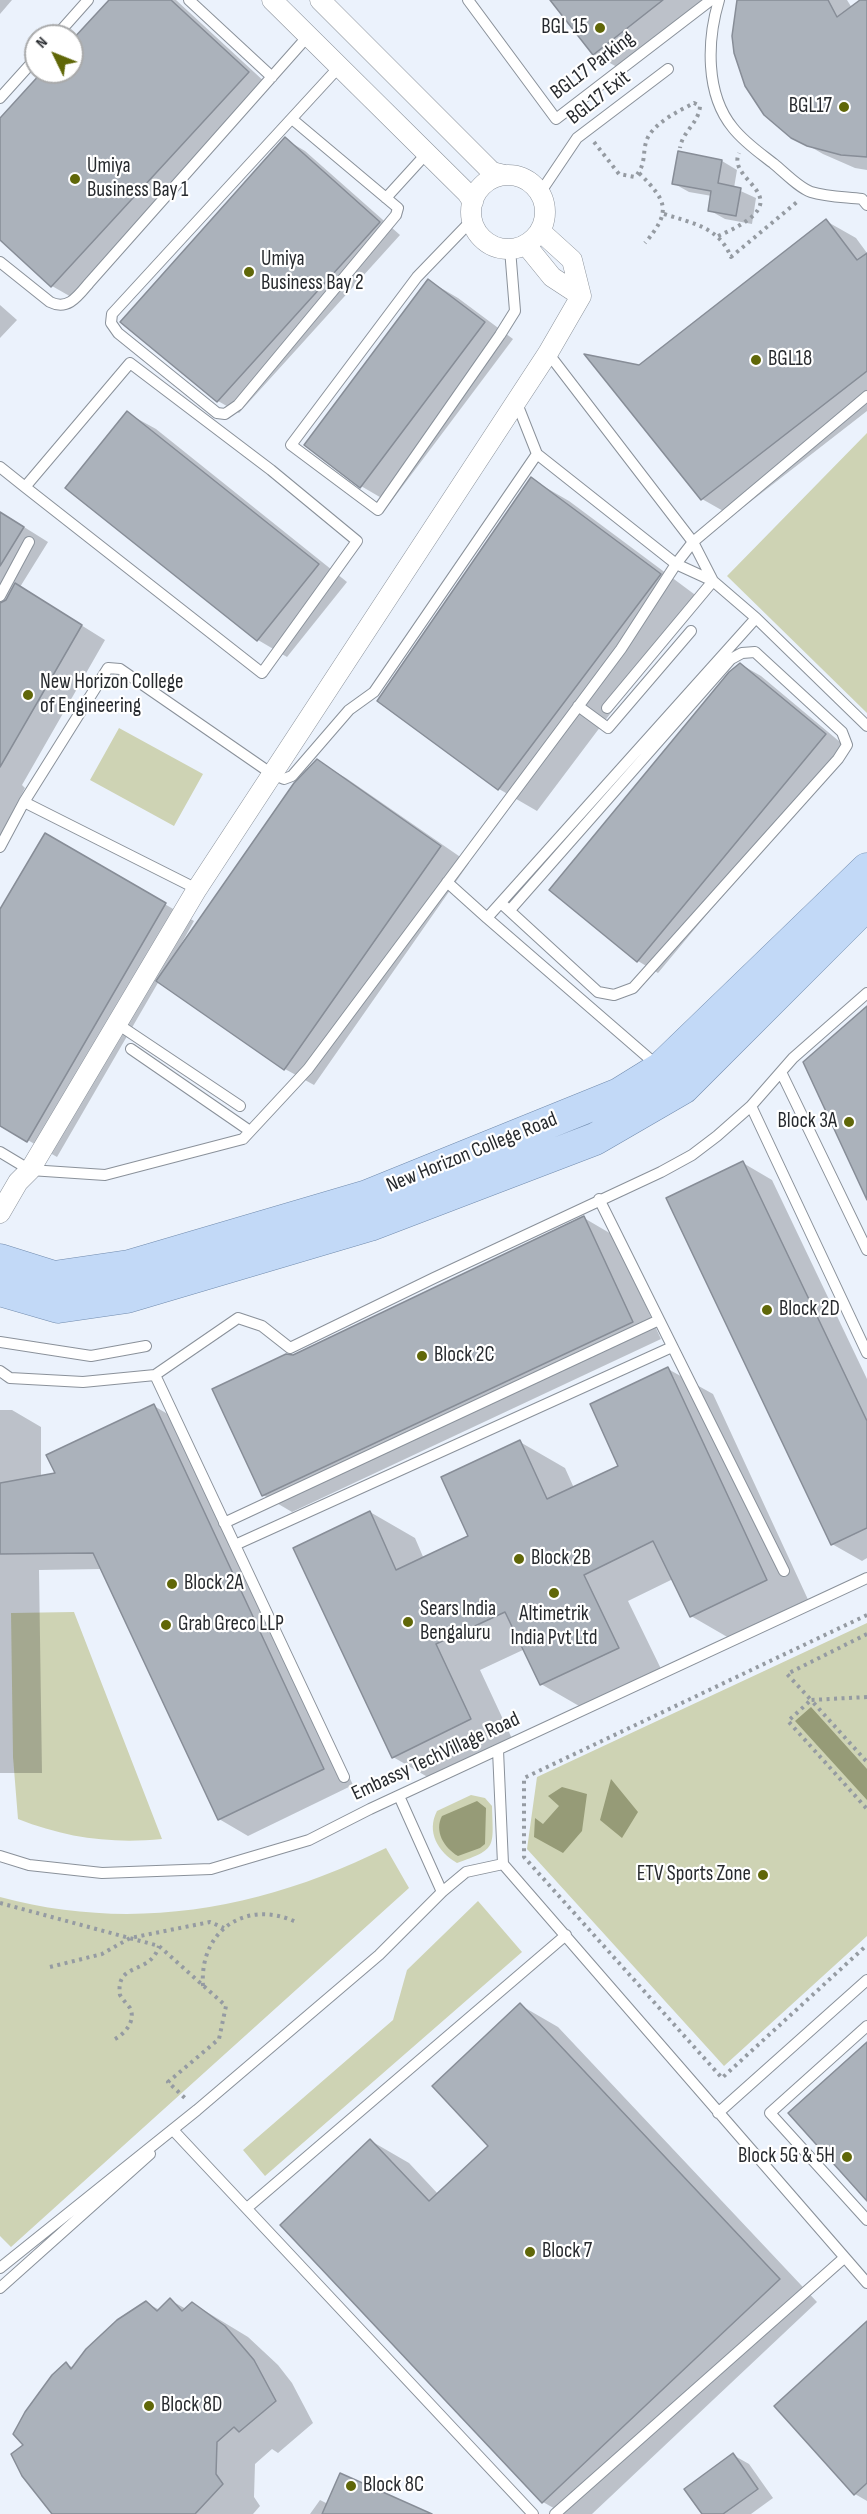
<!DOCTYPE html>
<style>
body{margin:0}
#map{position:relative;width:867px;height:2514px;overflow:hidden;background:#ebf2fc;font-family:"Sofia Sans Condensed",sans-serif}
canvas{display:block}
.north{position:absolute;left:24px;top:24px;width:60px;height:60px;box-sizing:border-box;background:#fff;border:2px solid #a9aaab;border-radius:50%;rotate:313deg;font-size:16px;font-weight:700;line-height:24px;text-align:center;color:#272a2e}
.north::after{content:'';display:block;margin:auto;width:21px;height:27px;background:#606708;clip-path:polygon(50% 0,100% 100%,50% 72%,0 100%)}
</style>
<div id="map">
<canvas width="867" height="2514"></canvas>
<div class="north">N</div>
</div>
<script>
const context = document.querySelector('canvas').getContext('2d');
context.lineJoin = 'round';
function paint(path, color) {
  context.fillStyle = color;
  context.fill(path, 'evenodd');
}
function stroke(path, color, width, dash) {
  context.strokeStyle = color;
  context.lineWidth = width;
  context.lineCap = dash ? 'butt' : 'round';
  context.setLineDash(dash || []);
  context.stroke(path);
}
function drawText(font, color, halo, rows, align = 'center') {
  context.font = font + ' "Sofia Sans Condensed",sans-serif';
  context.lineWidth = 4.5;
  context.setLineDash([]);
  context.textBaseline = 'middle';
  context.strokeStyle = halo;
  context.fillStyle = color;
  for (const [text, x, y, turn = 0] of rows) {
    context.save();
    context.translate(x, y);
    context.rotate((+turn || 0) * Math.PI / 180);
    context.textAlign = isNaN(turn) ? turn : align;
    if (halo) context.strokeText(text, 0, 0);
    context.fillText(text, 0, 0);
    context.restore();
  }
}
const green = new Path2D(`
 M867 433V713L727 576Z
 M119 728 203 774 174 826 90 780Z
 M74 1612 162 1839C112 1844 66 1838 18 1819L13 1757 11 1613Z
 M867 1623V1936L724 2066 527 1849 537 1777Z
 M471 1795 485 1798 492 1806C493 1847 498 1849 457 1863 438 1852 426 1832 437 1811Z
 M386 1848 409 1888 11 2247 0 2236V1897C134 1933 263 1909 386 1848Z
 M478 1901 522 1952 265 2176 243 2150 393 2020 407 1970Z`);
const water = new Path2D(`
 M811 1707 867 1769V1800L795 1721Z
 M611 1779 638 1812 622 1838 600 1820Z
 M562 1787 587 1794 582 1831 563 1853 534 1837 535 1818 543 1824 559 1806 548 1796Z
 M477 1801 486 1808 485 1844 480 1848 458 1856C444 1848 434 1831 442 1816Z`);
const shadow = new Path2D(`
 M0 0H12L0 14Z
 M111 0H176L268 85 73 298 52 286 0 238V120L44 72H72V42Z
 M552 0H714L624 71 594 54Z
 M739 0H847L852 8 863 0H867V170L855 168 823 154 792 136Z
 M285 139 305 151 400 235 239 413 218 401 122 322Z
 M722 161 737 170 734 188 756 198 752 224 725 219 709 210 712 196 689 192 673 183Z
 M826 221 856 238 867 253V411L732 516 702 499 639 367Z
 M429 281 458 298 513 339 390 503 361 486 306 445Z
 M0 305 17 320 0 338Z
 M127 413 156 429 347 582 287 657 258 640Z
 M531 479 569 501 698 597 537 811 499 789Z
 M0 512 48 542 20 587 105 640 22 785 25 788 0 836Z
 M740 664 761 676 846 747 658 973 638 961Z
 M317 761 346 778 469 863 314 1085 285 1069 159 981 57 1157 0 1124V912L45 835 194 921 180 946 182 947Z
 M743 1163 772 1180 867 1379V1558L862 1561 832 1544Z
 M584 1218 613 1235 661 1339 292 1512 263 1495 294 1356Z
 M668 1369 713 1394 811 1606 736 1642 691 1616 673 1579 628 1601 663 1673 586 1710 541 1684 525 1649 480 1670 515 1745 438 1783 393 1757 370 1512 415 1538 424 1559 470 1537 520 1442 565 1468 574 1488 620 1466Z
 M154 1406 183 1423 353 1785 248 1836 219 1819 102 1569 39 1570 42 1773H0V1410H12L41 1427V1477L57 1474Z
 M520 2005 558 2027 817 2302 592 2514H564L543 2502 282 2225 371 2141 409 2163 439 2195 490 2146Z
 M170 2300 186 2309 192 2303 248 2337 278 2365 292 2383 313 2423 278 2453 272 2449 255 2464 254 2497 260 2506 253 2514H55L25 2445 66 2364 74 2368 146 2303 160 2310Z
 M867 2330V2501L855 2494Z
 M733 2455 749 2464 773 2498 751 2514H704Z
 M320 2500 328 2504 428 2514H310Z`);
const building = new Path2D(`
 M109 0H171L249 72 51 287 0 240V118L42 72H72V40Z
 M550 0H663L593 55Z
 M737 0H828L837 17 860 0H867V157L841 155 807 146 791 138 764 115 745 86 734 53 732 36Z
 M285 137 380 222 217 402 120 322Z
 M678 151 722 160 718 183 741 188 736 216 708 211 711 191 672 184Z
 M826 219 857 260 867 253V371L701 500 584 354 639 365Z
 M428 279 485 322 360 488 304 445Z
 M127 411 319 564 257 641 65 488Z
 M531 477 661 574 498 790 377 701Z
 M0 512 24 527 0 566Z
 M15 583 82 625 0 767V603L6 600Z
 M740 663 826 734 637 962 549 890 729 672Z
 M317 759 441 846 284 1070 156 981 294 783Z
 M45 833 166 903 27 1142 0 1126V909Z
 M867 1006V1200L803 1062Z
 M743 1161 867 1421V1528L831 1545 666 1198Z
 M584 1216 633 1322 262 1496 212 1389 286 1354 293 1355Z
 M668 1367 767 1580 690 1617 653 1541 584 1575 619 1648 540 1685 505 1612 436 1644 471 1719 392 1758 293 1548 370 1511 396 1570 468 1536 441 1477 520 1440 547 1499 618 1466 590 1404Z
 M154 1404 324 1769 218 1820 93 1553 0 1554V1483L55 1473 46 1455Z
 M520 2003 780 2279 542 2503 280 2225 370 2139 429 2201 488 2146 432 2086Z
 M867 2042V2201L788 2113Z
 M170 2298 182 2311 192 2302 225 2326 254 2360 276 2401 239 2432 234 2427 217 2442 216 2474 223 2484 195 2514H52L22 2476 11 2454 23 2445 13 2434 25 2412 52 2375 66 2362 71 2369 86 2349 117 2320 146 2301 157 2311Z
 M867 2321V2483L854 2495 774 2406Z
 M733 2453 758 2489 723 2514H702L684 2489Z
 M340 2473 432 2514H322Z`);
const path = new Path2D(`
 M594 142 619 174 635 177C648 162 641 152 648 137 657 121 679 111 694 103L700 106C699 123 682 132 680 148
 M639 173C667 201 672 211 645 243
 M664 214C692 223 719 227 731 257L797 202
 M718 236C808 197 725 183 739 153
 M867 1615 524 1778V1857L722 2078 867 1945
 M867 1634 787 1674 811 1700 788 1721 867 1809
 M867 1697 811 1700 867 1762
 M0 1903 159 1946 226 2006 219 2039 168 2082 187 2100
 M50 1967 102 1954 130 1938 210 1922 224 1928
 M203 1986C199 1929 248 1898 298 1923
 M115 2039C126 2033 136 2020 130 2008 127 2004 123 2000 120 1995 115 1961 150 1976 159 1946`);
const service = new Path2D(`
 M189 0 272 77
 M468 0 556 119 711 0
 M719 0C707 40 705 94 733 128 745 143 760 153 774 164 785 173 799 188 811 192 827 197 846 197 862 199L867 205
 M56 36 88 0
 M0 98 36 58
 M292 119 398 208 396 215 238 405 225 414 217 413 118 333 111 323 112 314 339 67
 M540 193 577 138 668 69
 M386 198 427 153
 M472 220 417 277 291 445 378 510 500 335 515 311 510 249
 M0 262 50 302C68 311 78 296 89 283L308 36
 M548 353 693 542 713 581
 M516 401 537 454 676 564 713 581 756 618 867 726
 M0 467 25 487 262 673 357 541 271 470 130 363 25 487
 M0 596 29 542
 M578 706 608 728 691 631
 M607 708 713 581
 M24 802 197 889
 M0 847 24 802 108 668 120 669 272 774 284 779 292 776 349 710 374 692 537 454
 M447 882 487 918
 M501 903 598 992 614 995 633 988 838 759 847 745 842 732 755 652 742 653 731 659 510 910
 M116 1023 240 1106
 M131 1049 250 1131
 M659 1067 487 918 756 618
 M781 1072 867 1250
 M751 1106 867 1353
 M0 1152 30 1170 105 1175 243 1139 308 1069 621 649 676 564 693 542 867 396
 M599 1199 784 1571
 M0 1342 91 1356 146 1346
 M0 1371 10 1378 83 1382 155 1375 238 1318 262 1326 290 1348 434 1278 661 1172 692 1155 717 1136 751 1106 793 1058 867 993
 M155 1375 344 1777
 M224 1523 659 1320
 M235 1545 672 1347
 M498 1750 503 1864
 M399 1796 442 1892
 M0 1856 29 1865 102 1873 211 1869 309 1840 370 1809 867 1578
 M867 2026 770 2113 867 2220
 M718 2113 867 1980
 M173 2130 533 2514
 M247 2208 566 1935
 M0 2268 197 2110 379 1955 442 1892 466 1872 503 1864 867 2283
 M0 2288 150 2154
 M555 2514 844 2258`);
const minor = new Path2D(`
 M272 0 467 193 473 202
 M320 0 492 172 504 175
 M471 212a37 37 0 1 1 74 0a37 37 0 1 1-74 0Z
 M526 245 552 277 581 296
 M0 1213 18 1182 30 1170 197 889 548 353 581 296 572 260 540 231`);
const primary = new Path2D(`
 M0 1260 54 1277 129 1266 367 1196 619 1094 661 1068 867 869
 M0 1290 58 1307 127 1297 370 1225 595 1139 683 1088 867 904`);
const markers = [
 [600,28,6,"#606708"],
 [844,107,6,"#606708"],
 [75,179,6,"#606708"],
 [249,272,6,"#606708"],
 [756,360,6,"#606708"],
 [28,695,6,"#606708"],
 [849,1122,6,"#606708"],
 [767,1310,6,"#606708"],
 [422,1356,6,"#606708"],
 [519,1559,6,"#606708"],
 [172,1584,6,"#606708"],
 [554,1593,6,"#606708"],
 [408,1622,6,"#606708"],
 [166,1625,6,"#606708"],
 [763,1875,6,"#606708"],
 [847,2157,6,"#606708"],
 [530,2252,6,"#606708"],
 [149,2406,6,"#606708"],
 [351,2486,6,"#606708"]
];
const poiNames = [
 ["BGL 15",588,28,"right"],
 ["BGL17",832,107,"right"],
 ["Umiya",87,167],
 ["Business Bay 1",87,191],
 ["Umiya",261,260],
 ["Business Bay 2",261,284],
 ["BGL18",768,360],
 ["New Horizon College",40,683],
 ["of Engineering",40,707],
 ["Block 3A",837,1122,"right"],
 ["Block 2D",779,1310],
 ["Block 2C",434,1356],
 ["Block 2B",531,1559],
 ["Block 2A",184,1584],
 ["Sears India",420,1610],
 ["Bengaluru",420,1634],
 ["Altimetrik",554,1615,"center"],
 ["India Pvt Ltd",554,1639,"center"],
 ["Grab Greco LLP",178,1625],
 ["ETV Sports Zone",751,1875,"right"],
 ["Block 5G & 5H",835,2157,"right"],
 ["Block 7",542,2252],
 ["Block 8D",161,2406],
 ["Block 8C",363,2486]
];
const streetNames = [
 ["BGL17 Parking",593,66,-37],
 ["BGL17 Exit",599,98,-38],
 ["New Horizon College Road",472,1153,-22],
 ["Embassy TechVillage Road",436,1757,-25]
];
paint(green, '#ced3b4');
paint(water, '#969b77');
paint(shadow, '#0003');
paint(building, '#abb2bb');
stroke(building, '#878d97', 1.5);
stroke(service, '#8a919a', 12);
stroke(minor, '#8a919a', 21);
stroke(primary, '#718bad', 33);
stroke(path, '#959ba2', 4, [3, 4.5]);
stroke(service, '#fff', 10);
stroke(minor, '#fff', 20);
stroke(primary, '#c2d9f7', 32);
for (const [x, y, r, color] of markers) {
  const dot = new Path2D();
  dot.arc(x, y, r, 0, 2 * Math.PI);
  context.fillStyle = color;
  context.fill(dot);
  stroke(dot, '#fff', 2);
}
drawText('21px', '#272a2e', '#fff', poiNames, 'left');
drawText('21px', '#272a2e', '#fff', streetNames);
</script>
